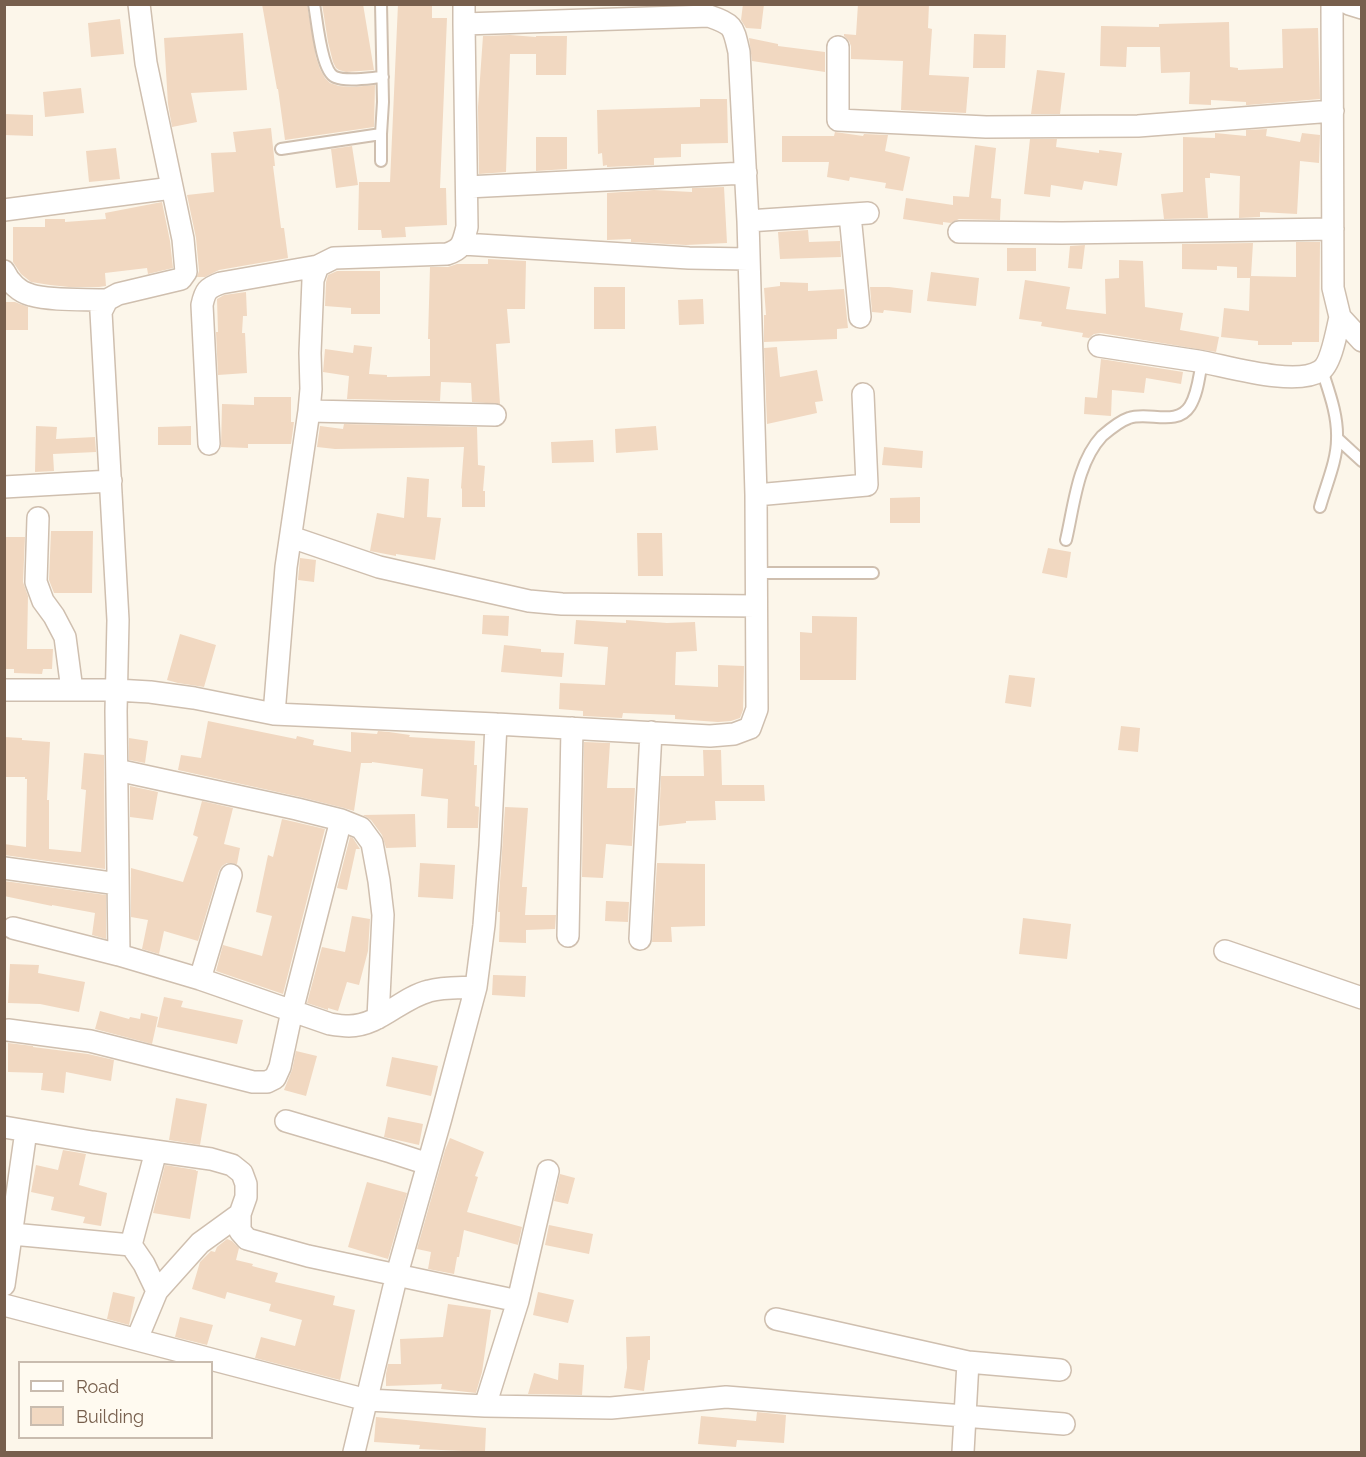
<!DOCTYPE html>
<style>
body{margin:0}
#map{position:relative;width:1366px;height:1457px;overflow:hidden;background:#fcf6ea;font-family:Raleway,sans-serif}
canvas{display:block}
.frame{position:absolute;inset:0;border:6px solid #775f4d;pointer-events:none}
.legend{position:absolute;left:18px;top:1361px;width:195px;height:78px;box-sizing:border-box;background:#fffaf0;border:2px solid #c9bcaf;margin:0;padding:8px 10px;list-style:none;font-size:18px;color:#775f4d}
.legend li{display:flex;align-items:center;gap:12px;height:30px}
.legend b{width:30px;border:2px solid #c9bcaf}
</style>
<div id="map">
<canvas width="1366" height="1457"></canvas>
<div class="frame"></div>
<ul class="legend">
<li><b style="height:8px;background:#fff"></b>Road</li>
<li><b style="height:16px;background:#f1d8c1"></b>Building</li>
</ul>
</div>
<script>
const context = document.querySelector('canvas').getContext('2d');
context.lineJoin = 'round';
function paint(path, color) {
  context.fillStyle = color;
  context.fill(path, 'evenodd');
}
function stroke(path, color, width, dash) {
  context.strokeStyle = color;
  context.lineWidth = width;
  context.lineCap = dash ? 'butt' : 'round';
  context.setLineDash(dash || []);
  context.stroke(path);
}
const building = new Path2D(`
 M262 4H307L316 57 320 69 325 78 330 83 339 86 352 87 375 85 374 127 285 140 278 89H277Z
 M322 4H363L374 70 346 72 339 70 336 68 333 62 328 42Z
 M398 4H432V18H447L440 188H446L447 225 405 227 406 237 382 238 381 230H358L359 182H390Z
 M743 4H764L761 29 746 28 741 20Z
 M858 4H929L928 28 932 29 929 75 969 77 966 113 901 110 903 61 851 59V46L849 41 844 36V34L856 35Z
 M120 19 124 54 91 57 88 23Z
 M1229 22 1230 67 1238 68V70L1283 68 1282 29 1318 28 1320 99 1248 105H1246V102L1211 100V105L1189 104 1190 72 1161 73 1160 47H1127L1126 67 1100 66 1101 26 1159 27V24Z
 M243 33 247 90 191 93 197 122 172 127 168 104 164 38Z
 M974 34 1006 35 1005 68H973Z
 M510 35 536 37V36H567L566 75H536V54H510L506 172 479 174 478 107 483 36Z
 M749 38 778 44V46L825 52V72L752 61Z
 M1037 70 1065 73 1060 114H1031Z
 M81 88 84 113 45 117 43 92Z
 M700 99H727L728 143 681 144V157L654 158V165L607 167V165L603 166 602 153 598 154 597 110 700 107Z
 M4 114 33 115V136L4 135Z
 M271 128 275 166H273L281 228H284L288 258 219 270 205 277H197L199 271 196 238 187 195 214 192 211 153 236 152 233 132Z
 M1267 129 1266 136 1300 142 1302 133 1320 135 1319 163 1300 161 1297 214 1260 212V217L1239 218 1240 176 1210 173V178H1205L1208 218 1164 219 1161 194 1183 192V137L1215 138V133L1246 136V130Z
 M835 132 863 136 864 134 888 135 885 151 910 157 903 191 885 188 886 183 850 177 849 181 827 177 829 162H782V136H834Z
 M536 137H567V169L536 171Z
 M1030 139H1057L1056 147 1099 153V150L1122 153 1117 186 1084 181 1082 190 1051 185 1050 197 1024 194Z
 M975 145 996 148 991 198 1001 199 1000 220 959 219 951 223 943 222V225L903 219 906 198 953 205V196L969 197Z
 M352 146 358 185 336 188 331 149Z
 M116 148 120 179 89 182 86 151Z
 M724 187 727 243 686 245 631 242V239L607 240V193L654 190 692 192V188Z
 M162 202 170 241 173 268 148 274 147 268 105 273 106 286 99 287H69L50 285 31 282 21 274 13 262V227H45V219H65V222L106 219 105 213Z
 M808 230 809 242 840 241 841 257 780 259 778 232Z
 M1296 242H1320L1319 342H1292V345H1258V341L1221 337 1224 308 1249 311 1250 278H1237V267L1217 266V270L1182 269V244L1253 243 1251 276 1296 277Z
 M1085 245 1082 269 1068 268 1070 246Z
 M1007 248H1036V271H1007Z
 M488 259 526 261 525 309H507L510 343 496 344 500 404 472 402 471 383 441 382 440 401 347 399 349 376 323 372 325 349 353 353 354 345 372 347 369 374 387 375V377L430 376V339H428L430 267H448L457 264H488Z
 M1119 260 1143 261 1145 307 1183 313 1180 330 1219 337 1216 352 1101 333 1094 334 1089 338 1082 337 1083 333 1041 326 1042 322 1019 319 1025 280 1070 287 1066 309 1106 314 1105 279 1119 278Z
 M337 271H380V314H351V308L325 306 326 282 328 275Z
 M931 272 979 278 976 306 927 301Z
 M780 282 808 283V291L844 289 848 328 837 329V339L764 342V315H766L764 288 780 286Z
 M594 287H625V329H594Z
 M870 287H889L913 290 911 313 884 310 883 313 872 312Z
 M246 292 247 316H243L242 333H245L247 373 218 375 216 332H218L217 299 224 295Z
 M703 299 704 324 679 325 678 300Z
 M4 302H15L28 307V330H4Z
 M777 347 780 377 817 370 823 401 815 402 817 413 767 424 764 348Z
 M1101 359 1183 372 1181 384 1146 378 1144 393 1112 390 1111 416 1084 414 1085 397 1097 398Z
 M254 397H291V422H294L291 444H248V448L221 447 222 404 254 405Z
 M344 424 477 427 478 465 485 466 483 491H485V507H462V489L461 488 464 447 335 449 317 447 320 426 343 429Z
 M36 426 57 427 56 439 95 437 96 452 53 454 54 471 35 472Z
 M191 426V445H158V427Z
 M656 426 658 450 616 453 615 429Z
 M593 440 594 462 552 463 551 442Z
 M884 447 923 451 922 468 882 465Z
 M407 477 429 479 427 517 441 518 435 560 396 554V556L370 551 377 513 404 518Z
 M920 497V523H890V498Z
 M51 531H93L92 593H54L49 580Z
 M637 533H662L663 576H638Z
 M4 537H25L23 582 28 596 27 649H53L52 669H43L42 674 14 673V669H4Z
 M1048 548 1071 552 1067 578 1042 573Z
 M300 558 316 560 314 582 298 580Z
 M483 615 509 616 508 636 482 634Z
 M812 616 857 617 856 680H800V632L812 633Z
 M576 620 626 623V620L667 623 695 622 697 651 676 652 675 685 718 687V665L744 666 743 710 740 718 731 721 718 722 675 719V715L623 713 622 718 583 716V711L559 709 560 683 605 685 608 647 574 644Z
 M180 634 216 645 204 687 178 683 167 680Z
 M504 645 541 649V652L564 653 562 677 501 672Z
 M1009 675 1035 678 1031 707 1005 703Z
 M208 721 296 739 297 736 314 740 313 745 351 752V732L377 734 378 731 389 732 410 735 409 737 475 741 474 765H477L475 806 479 807 478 828H447L448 799 421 796 423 769 372 762V763H361L354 811 344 808 300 797 178 770 181 755 201 758Z
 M1121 726 1140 728 1138 752 1118 750Z
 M4 737 22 738V740L50 742 47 800H49V849L81 852 86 790 81 789 84 753 104 755 105 869 4 855V844L26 847 27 779H25V777H4Z
 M129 738 148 741 145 763 129 760Z
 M584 742 610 743 607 788H635L632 846 606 844 603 878 582 877Z
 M703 750H721L722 785H764L765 801H715L716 820 686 821V823L659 826 661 776H704Z
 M130 786 158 792 153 820 130 817Z
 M202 801 233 808 224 844 240 848 237 864 227 863 222 866 219 871 198 941 164 931 159 954 142 949 148 920 131 917V868L183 882 198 837 193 835Z
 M505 807 528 808 522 887H527L525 915H556L555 929 526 930V943L499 942 500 912H498Z
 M415 814 416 847 386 848 382 835 371 820 363 815Z
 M282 819 325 829 283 994 216 971 223 945 262 956 272 916 256 912 268 855 273 857Z
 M350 837 353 838 360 849H356L347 890 337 888Z
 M420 863 455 865 453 899 418 897Z
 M657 863 705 864V926L671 927 672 942H652Z
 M4 881 106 895V939L92 935 95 913 52 905V906L4 896Z
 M606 901 629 902 628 922 605 921Z
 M352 916 370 919 368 951 359 985 347 982 338 1011 328 1008V1010L307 1003 322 947 345 952Z
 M1023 918 1071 924 1067 959 1019 954Z
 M10 964 39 965 38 973 85 982 79 1012 40 1004 8 1003Z
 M493 975 526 976 525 997 492 995Z
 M164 997 183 1001 181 1007 243 1020 237 1044 157 1027Z
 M100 1011 129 1019 130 1017 140 1019 141 1013 158 1017 152 1044 95 1029Z
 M8 1043 33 1046V1047L88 1054 114 1060 111 1081 66 1072 64 1093 41 1090 43 1073 8 1072Z
 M296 1051 317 1056 306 1096 284 1090 292 1070Z
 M392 1057 438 1066 431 1096 386 1086Z
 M176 1098 207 1104 200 1145 169 1140Z
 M388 1117 423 1124 419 1145 384 1137Z
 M450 1138 484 1152 475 1176 478 1177 467 1212 522 1227 518 1245 464 1230 459 1257H457L454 1274 428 1269 431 1252 417 1249 445 1150Z
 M63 1150 86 1154 79 1185 107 1193 101 1226 83 1223 85 1217 51 1210 54 1197 31 1192 36 1165 58 1170Z
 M165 1165 196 1170V1171H198L190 1219 153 1213Z
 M560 1174 575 1178 568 1204 554 1201Z
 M367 1182 407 1193 388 1259 348 1247Z
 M549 1225 593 1234 589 1254 545 1245Z
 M227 1239 232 1241 239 1248 236 1260 253 1264 252 1266 278 1273 275 1282 335 1296 333 1305 355 1310 340 1380 255 1358 261 1337 295 1346 302 1320 269 1311 271 1304 227 1292 225 1299 192 1289 200 1262 211 1251 215 1252 217 1247Z
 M113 1292 135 1297 129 1325 107 1319Z
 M538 1292 574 1300 568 1323 533 1315Z
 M448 1304 491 1310 482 1372 476 1393 441 1389 442 1384 386 1386V1374L388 1364H401L400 1339 443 1337Z
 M180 1317 213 1325 207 1345 175 1337Z
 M650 1336V1360H648L644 1391 624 1388 627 1368 626 1337Z
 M559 1363 584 1365 582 1395 528 1394 534 1373 558 1380Z
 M757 1412 786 1415 784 1443 737 1440 736 1447 698 1444 701 1416 756 1421Z
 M376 1417 486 1428 485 1452 419 1449 420 1445 374 1442Z`);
const service = new Path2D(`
 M314 4C317 19 321 71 335 77 347 82 369 78 383 77
 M381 4 383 102 381 134V161
 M281 149 381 134
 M1338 439 1362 461
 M1320 507C1326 485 1337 461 1337 439 1338 415 1329 392 1322 370
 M1066 540C1074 506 1077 463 1102 436 1109 430 1120 421 1129 418 1148 411 1177 427 1190 406 1198 393 1199 376 1202 362
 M756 573H873`);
const minor = new Path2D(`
 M1332 4 1333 288 1340 317 1362 341
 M1349 4 1362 8
 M838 47V120L986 127 1138 126 1333 111
 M467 187 746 173
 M4 210 172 188
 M850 215 860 317
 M748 221 868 213
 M959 232 1062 233 1333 229
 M463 244 689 258 748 259
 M4 271C9 282 19 292 31 295 52 301 84 299 107 300
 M1099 346C1132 351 1165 356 1198 361 1227 366 1295 387 1320 371 1331 365 1337 330 1340 317
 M309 411 495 415
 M209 444 202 305C205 291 207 288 221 283L318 266
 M4 487 111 481
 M756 495 867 485 863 394
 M38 518 36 582 43 601 54 616 65 637 72 690
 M291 537 379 567 529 601 562 604 756 606
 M4 690H116L150 692 194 698 274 714 496 724 710 736 734 734 750 728 757 709 756 495 748 221 739 52C733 26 734 25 709 16L464 24V4
 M274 714 286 567 309 411 311 389 310 353 313 280 318 266 334 258 447 254C463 249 463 242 467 227L464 24
 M117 770 297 809 341 820 361 828 372 843 379 881 383 915 378 1018
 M4 868 118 884
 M13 928 119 955 200 979 330 1024C336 1025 343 1026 349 1026 379 1026 401 998 429 991 443 987 462 988 476 987
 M568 936 572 728
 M640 939 651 732
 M1225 951 1362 998
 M119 955 116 711 118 620 101 312 107 300 118 294 181 279 186 272 183 239 146 63 139 4
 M200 979 231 875
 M8 1030 90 1041 253 1082H267L275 1078 280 1067 292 1011 341 820
 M286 1121 391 1152 428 1164
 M4 1127 92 1142 211 1159 232 1165 242 1173 246 1184V1197L240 1214V1231L247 1239 308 1256 518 1301
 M156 1151 131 1245 144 1264 157 1291
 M12 1234 131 1245
 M4 1285 26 1131
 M4 1305 367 1400 485 1406 611 1408 726 1397 1064 1424
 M776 1319 968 1362 963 1452
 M137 1339 157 1291 200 1243 240 1214
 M968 1362 1060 1370
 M485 1406 518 1301 548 1171
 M354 1452 397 1274 441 1118 476 987 484 925 490 846 496 724`);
paint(building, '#f1d8c1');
stroke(service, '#cfbfaf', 14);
stroke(minor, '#cfbfaf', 24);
stroke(service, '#fff', 10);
stroke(minor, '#fff', 21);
</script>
